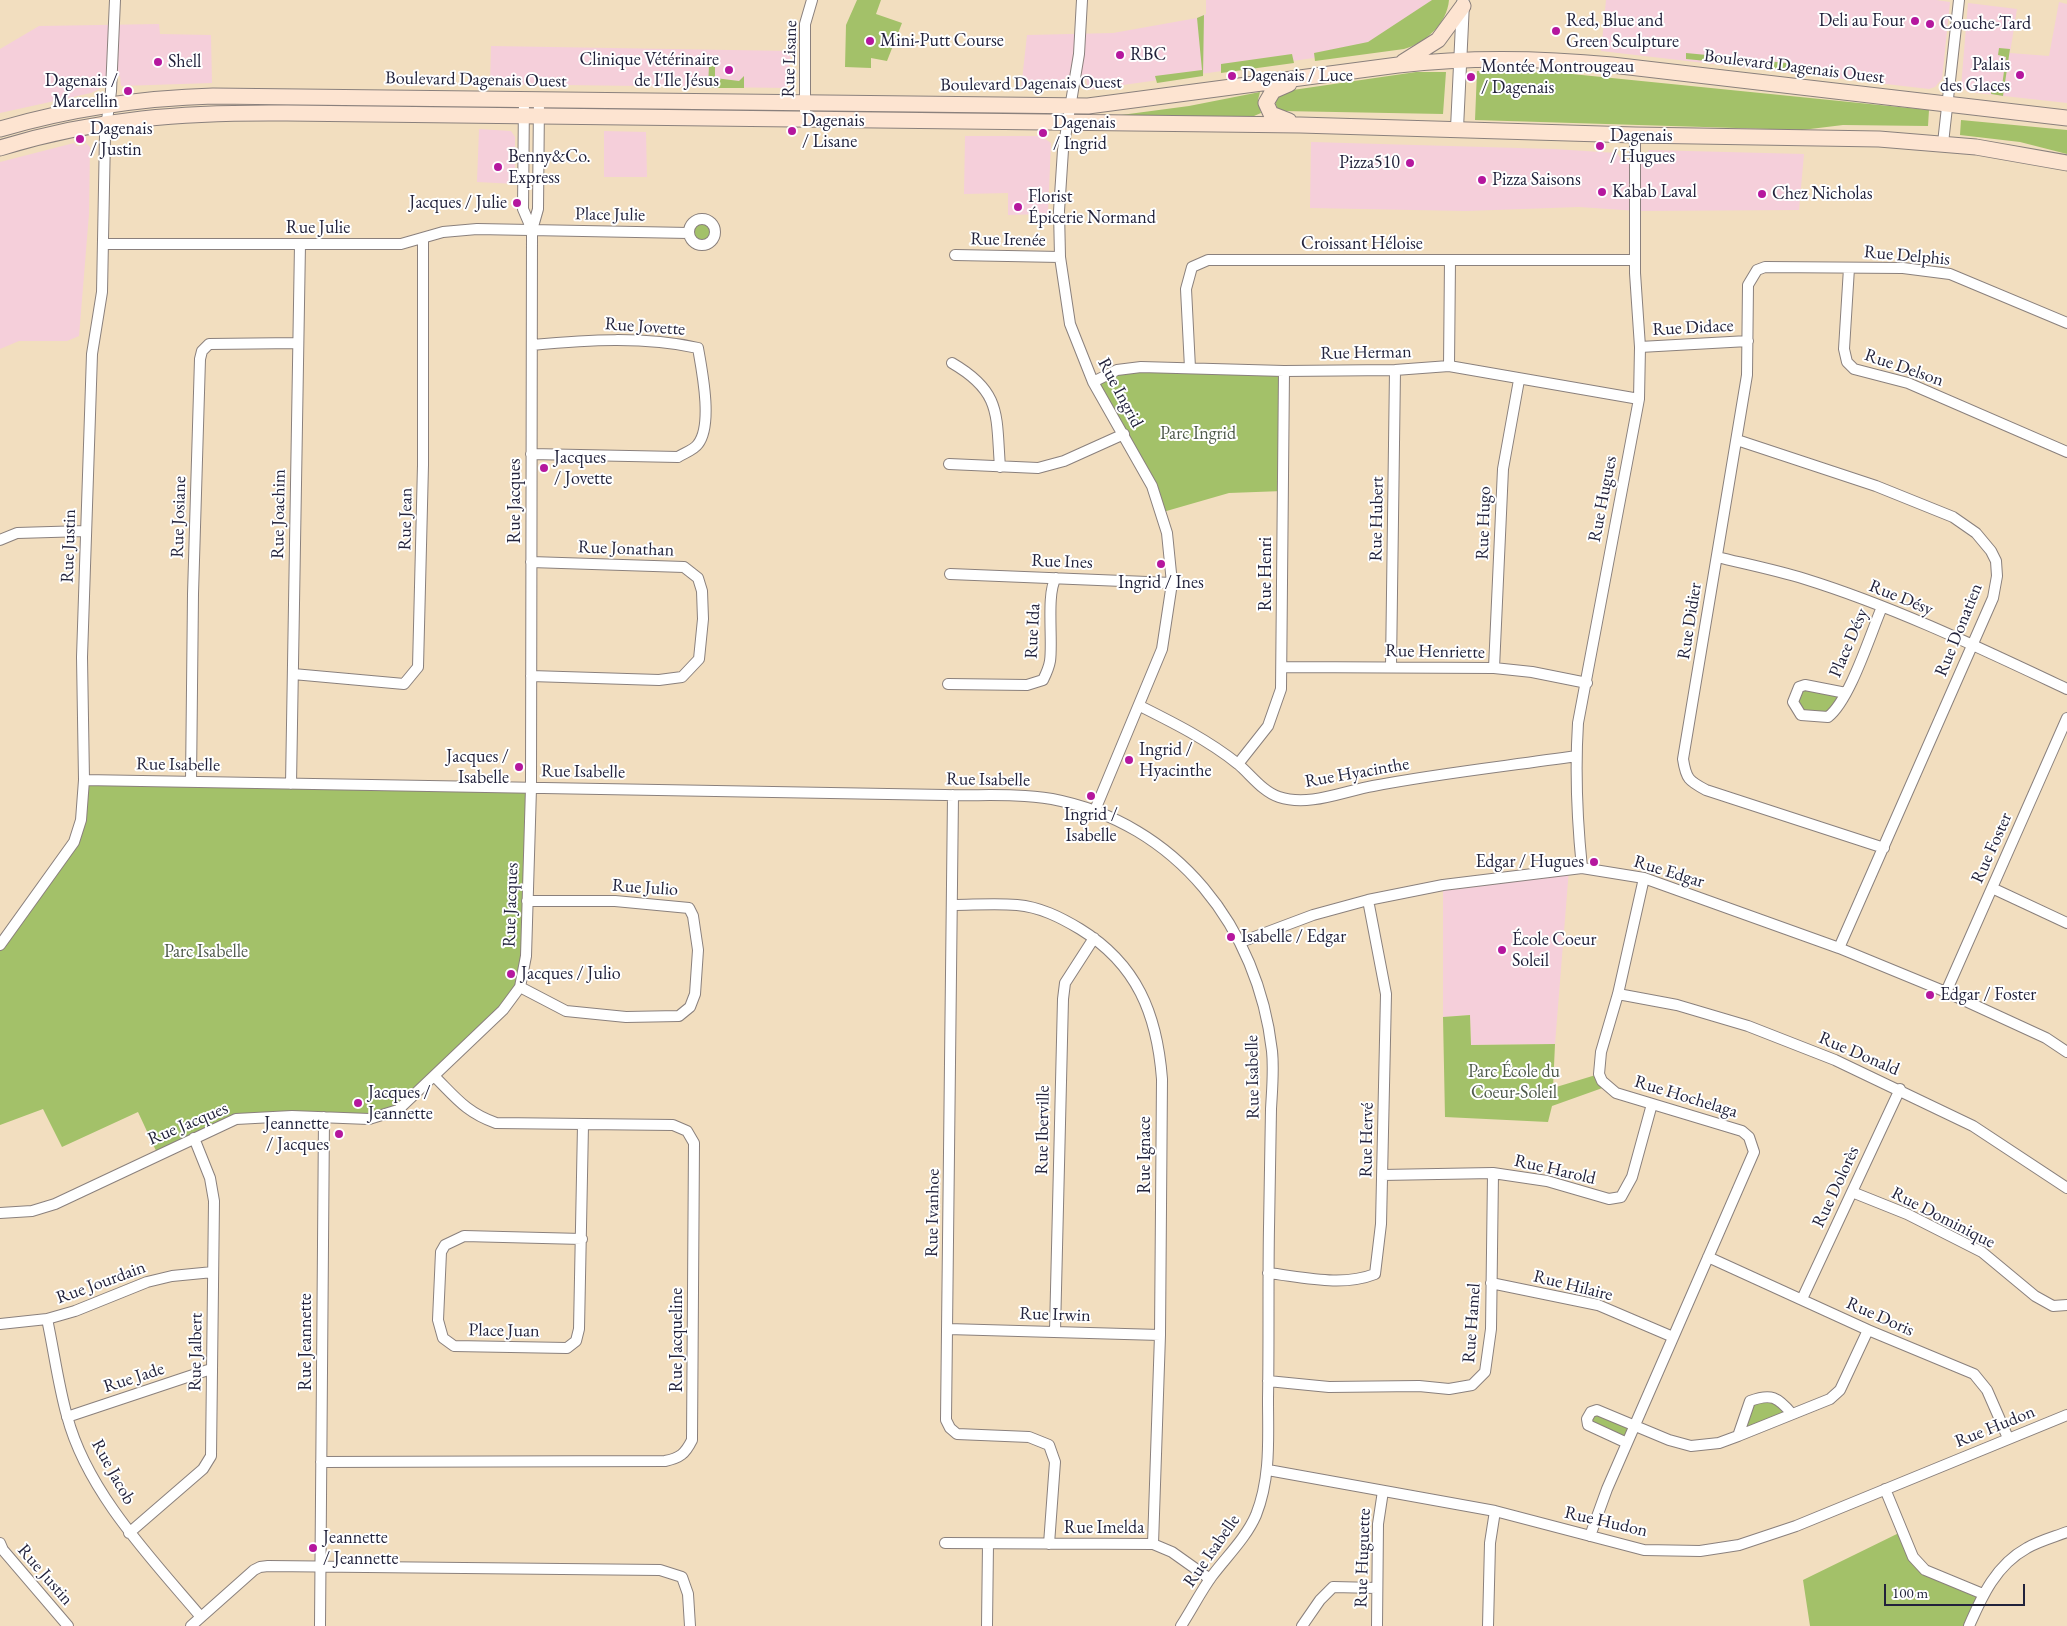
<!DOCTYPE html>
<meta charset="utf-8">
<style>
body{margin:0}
#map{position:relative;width:2067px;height:1626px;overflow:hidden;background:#f2debf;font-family:"EB Garamond",serif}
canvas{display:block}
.scale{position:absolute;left:1884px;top:1584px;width:141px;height:22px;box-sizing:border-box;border:2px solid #22223b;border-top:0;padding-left:6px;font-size:15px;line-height:18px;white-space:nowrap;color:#22223b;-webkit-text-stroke:4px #fff;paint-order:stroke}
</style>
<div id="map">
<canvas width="2067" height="1626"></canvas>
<div class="scale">100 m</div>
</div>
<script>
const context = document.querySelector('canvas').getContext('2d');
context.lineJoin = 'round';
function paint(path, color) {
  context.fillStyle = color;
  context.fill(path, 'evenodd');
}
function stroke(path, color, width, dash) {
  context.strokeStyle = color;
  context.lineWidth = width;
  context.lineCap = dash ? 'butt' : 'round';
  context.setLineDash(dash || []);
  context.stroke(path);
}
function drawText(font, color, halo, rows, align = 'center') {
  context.font = font + ' "EB Garamond",serif';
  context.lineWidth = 4;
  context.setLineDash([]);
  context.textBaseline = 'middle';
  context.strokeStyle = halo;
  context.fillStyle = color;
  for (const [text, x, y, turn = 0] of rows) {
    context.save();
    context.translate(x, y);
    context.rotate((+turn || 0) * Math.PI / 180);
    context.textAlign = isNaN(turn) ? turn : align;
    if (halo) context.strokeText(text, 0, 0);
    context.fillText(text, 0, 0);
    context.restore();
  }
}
const built = new Path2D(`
 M1206 0H1445L1384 48 1088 90 1086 79 1066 77 1060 90 1021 89 1027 35 1113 33 1197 18 1206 14Z
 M1606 0H1936L1950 2 1942 79 1935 87 1929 89 1601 51Z
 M2059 2 2067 4V103L1968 92 1961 87 1968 3 2017 9 2010 53 2049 56Z
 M159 24 160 34 211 35 212 83 121 86 120 76 101 79 99 89 91 93 0 113V49L39 26Z
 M491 46 791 51 787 88 490 84Z
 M479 129 511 131 515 137V184L477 182Z
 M604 131 646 132 647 177H604Z
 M965 136H1041L1051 143 1048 214 1008 215V193L964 194Z
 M85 142 90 147 89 214 79 336 67 341H19L0 349V162L74 143 77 146 85 145Z
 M1311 142 1554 149 1617 153 1623 162H1645L1649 150 1804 154 1799 210 1638 211 1579 207 1466 211 1310 208Z
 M1569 869 1555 1044 1471 1045 1470 1015 1443 1017V885Z`);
const green = new Path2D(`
 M857 0H881L876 14 902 23 887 61 871 58V68L845 67 846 25Z
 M1432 0H1449C1447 24 1425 43 1404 49L1315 61 1314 53 1368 42Z
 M1204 15 1203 76 1157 83 1155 76 1202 70 1197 18Z
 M1999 48 2010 49 2003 96 1991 94 1992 85 2002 86 2006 57 1998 55Z
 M1686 53 1728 57 1727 63 1686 59Z
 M1292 54 1294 63 1221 73V64Z
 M1740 58 1795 64 1794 72 1739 65Z
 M709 65H715V78L739 81 744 76V88H708Z
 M1477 71 1562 73 1929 110 1928 126 1843 125 1802 130 1475 120Z
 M1416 72H1446L1443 114 1282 111 1277 108 1275 101 1286 91Z
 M1260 92 1258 100 1261 113 1254 116 1106 117 1189 106Z
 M1961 120 2067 130V154L2020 142 1960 135Z
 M689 232a13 13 0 1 1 26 0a13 13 0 1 1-26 0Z
 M1117 370 1277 371 1286 388 1283 491 1229 493 1163 512 1093 382Z
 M1799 687 1846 693 1836 711 1801 715 1793 702Z
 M84 780 531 788 520 987 385 1115 236 1119 158 1155 138 1112 62 1147 43 1109 0 1125V951L74 842Z
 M1470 1015 1471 1045 1555 1044 1553 1088 1599 1074 1608 1086 1552 1106 1548 1122 1445 1117 1443 1017Z
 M1765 1395 1792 1414 1738 1436 1750 1401Z
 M1591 1412 1635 1424 1627 1443 1588 1425Z
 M1903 1531 1927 1572 1983 1594 1969 1626H1810L1803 1580Z`);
const minor = new Path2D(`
 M1082 0 1079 54 1063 150 1059 211 1060 257 1070 324 1093 382 1152 486 1167 533 1172 583 1162 649 1095 810
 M524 99 523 209 532 230
 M805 119V24L812 0
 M1943 143 1959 0
 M689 232a13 13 0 1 1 26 0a13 13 0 1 1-26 0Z
 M103 244H401L443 232 477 229 689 233
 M955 255 1060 257
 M1849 268 1844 349 1847 362 1854 369 1908 383 2067 452
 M1640 347 1748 341
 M952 363C1002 392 996 415 1000 467
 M1449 366 1450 260
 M1190 368 1186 289 1192 267 1208 260H1635
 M1093 382 1117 370 1141 367 1284 371 1395 370 1449 366 1639 399
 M1737 440 1876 486 1953 517 1976 533 1991 551 1996 561 1997 576 1993 598 1839 948
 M531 454 678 457C684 453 694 450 698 444 713 425 702 371 698 348 643 336 587 340 532 345
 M949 464 1038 468 1064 461 1124 434
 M0 540 17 533 85 531
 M1717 557C1746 564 1776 570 1805 579 1895 607 1982 649 2067 689
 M950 574 1172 583
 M1282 667 1494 668 1532 672 1587 683
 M1391 667 1395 370
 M1494 668 1503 469 1519 380
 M293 674 404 684 418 667 423 465V238
 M531 676 659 680 682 677 699 659 703 619 702 591 698 578 684 567 531 562
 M948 684 1027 685 1043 680C1046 674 1049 667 1050 661 1053 642 1046 592 1056 578
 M1846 693 1805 685 1799 687 1793 702 1801 715 1828 717C1850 700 1870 635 1882 607
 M1140 706C1174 723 1208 740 1238 764 1251 775 1263 792 1279 797 1309 807 1344 791 1373 786 1440 773 1509 766 1576 756
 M1238 764 1268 726 1281 689 1284 371
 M84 780 945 795C981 796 1016 793 1052 799 1177 823 1258 928 1272 1051 1274 1070 1272 1090 1271 1109 1270 1149 1270 1188 1269 1227 1268 1284 1269 1342 1268 1399 1268 1438 1271 1477 1256 1515 1246 1538 1227 1556 1212 1576 1201 1591 1192 1609 1181 1626
 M191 782 193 594 200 359 202 351 209 344 298 343
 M291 784 300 244
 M953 795 946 1420 950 1428 957 1434 1029 1437 1049 1445 1055 1462 1049 1544
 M1884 848 1706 790C1689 781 1686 779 1683 759L1747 375 1748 285 1757 270 1765 267 1903 268 1950 274 2067 323
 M1582 868C1577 819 1575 771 1578 723L1639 399 1640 347 1635 273V135
 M1992 888 2067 923
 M952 905C973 905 995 903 1017 905 1040 907 1060 917 1080 929 1137 964 1157 1014 1162 1079L1160 1335 1153 1544
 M1241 942 1313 915 1368 900 1443 885 1582 868 1644 878 1839 948 1946 992 2046 1038 2067 1052
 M0 945 74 842 81 820 84 780 82 657 92 354 102 292 105 135 111 91 115 0
 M520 987 566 1011 626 1017 679 1016 690 1007 695 994 698 950 693 916 689 908 615 901H527
 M1946 992 2067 718
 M1618 994 1677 1005 1748 1026 1835 1060 1973 1126 2067 1188
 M1382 1175 1493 1173 1547 1181 1609 1199 1621 1197 1632 1177 1652 1104
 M1852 1192 1907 1214 1982 1252 2035 1296 2053 1306 2067 1305
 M0 1213 32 1211 55 1204 236 1119 292 1116 369 1119 398 1110 503 1010 520 987 526 956 531 788 532 230 538 209 539 100
 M582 1239 464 1236 445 1245 441 1252 438 1320 443 1338 454 1346 567 1348 576 1341 579 1329 583 1125
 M1708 1257 1868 1330 1974 1374 1987 1390 2008 1438
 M1268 1273C1303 1277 1342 1287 1375 1274L1381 1224 1386 994 1368 900
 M1491 1283 1598 1305 1673 1337
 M1802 1299 1900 1089
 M47 1319C54 1351 58 1384 67 1416 87 1492 151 1558 201 1617
 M0 1324 47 1319 75 1311 147 1282 172 1276 213 1272
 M948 1329 1160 1335
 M1055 1331 1063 999 1065 983 1094 938
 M1268 1381 1329 1387 1419 1386 1449 1389 1472 1385 1485 1372 1491 1329 1493 1173
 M67 1417 211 1369
 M1738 1436 1750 1401C1771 1393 1778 1397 1792 1414
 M1627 1443 1588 1425 1587 1419 1591 1412 1597 1410 1669 1440 1691 1446 1719 1443 1738 1436 1830 1399 1840 1390 1868 1330
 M321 1462 665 1461C680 1458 685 1454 692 1440L694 1143 687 1131 673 1125 496 1123C467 1113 456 1098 435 1077
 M1268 1470 1495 1511 1644 1550 1700 1551 1739 1545 1796 1526 2067 1415
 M1885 1489 1913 1557 1925 1570 1983 1594
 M129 1533 203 1469 211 1456 214 1201 210 1178 194 1138
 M1590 1536 1607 1489 1754 1152 1749 1137 1742 1131 1616 1093 1602 1081 1599 1074 1601 1052 1618 994 1644 878
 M0 1543 3 1550 68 1626
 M945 1543 1153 1544 1172 1552 1210 1579
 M191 1626 254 1570 260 1567 268 1566 660 1570 682 1577 688 1594 690 1626
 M320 1626 324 1117
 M987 1626 988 1544
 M1302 1626 1320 1600 1333 1587 1377 1588
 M1377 1626 1378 1524 1383 1491
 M1488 1626 1490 1543 1495 1511
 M1969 1626C1982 1596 1996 1565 2027 1548 2039 1541 2054 1537 2067 1532`);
const tertiary = new Path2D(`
 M1457 128 1463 3`);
const secondary = new Path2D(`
 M1403 62 1438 40 1463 6
 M1289 84 1273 91 1266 103 1271 114 1289 121
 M0 129C69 109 141 98 213 96L1088 106 1398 65C1469 57 1541 58 1612 65L2067 118
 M0 148C97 118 186 112 287 113L1300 125 1635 135 1879 139 1976 147 2067 163`);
const markers = [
 [1915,21,5,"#b5179e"],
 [1930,24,5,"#b5179e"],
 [1556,31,5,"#b5179e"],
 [870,41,5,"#b5179e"],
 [1120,55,5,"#b5179e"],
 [158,62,5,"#b5179e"],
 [729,70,5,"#b5179e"],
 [2020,75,5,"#b5179e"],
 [1232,76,5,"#b5179e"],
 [1471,77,5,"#b5179e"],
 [128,91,5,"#b5179e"],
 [792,131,5,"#b5179e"],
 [1043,133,5,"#b5179e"],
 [80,139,5,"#b5179e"],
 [1600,146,5,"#b5179e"],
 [1410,163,5,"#b5179e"],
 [498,167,5,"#b5179e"],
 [1482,180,5,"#b5179e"],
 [1602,192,5,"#b5179e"],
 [1762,194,5,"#b5179e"],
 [517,203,5,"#b5179e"],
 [1018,207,5,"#b5179e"],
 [544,468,5,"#b5179e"],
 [1161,564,5,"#b5179e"],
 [1129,760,5,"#b5179e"],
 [519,767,5,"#b5179e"],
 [1091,796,5,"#b5179e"],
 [1594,862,5,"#b5179e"],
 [1231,937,5,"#b5179e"],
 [1502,950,5,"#b5179e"],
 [511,974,5,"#b5179e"],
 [1930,995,5,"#b5179e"],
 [358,1103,5,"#b5179e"],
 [339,1134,5,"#b5179e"],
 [313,1548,5,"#b5179e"]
];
const poiNames = [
 ["Red, Blue and",1566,21],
 ["Green Sculpture",1566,42],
 ["Deli au Four",1905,21,"right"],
 ["Couche-Tard",1940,24],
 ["Mini-Putt Course",880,41],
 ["RBC",1130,55],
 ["Clinique Vétérinaire",719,60,"right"],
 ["de I'Ile Jésus",719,81,"right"],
 ["Shell",168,62],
 ["Palais",2010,65,"right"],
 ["des Glaces",2010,86,"right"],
 ["Montée Montrougeau",1481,67],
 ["/ Dagenais",1481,88],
 ["Dagenais / Luce",1242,76],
 ["Dagenais /",118,81,"right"],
 ["Marcellin",118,102,"right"],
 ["Dagenais",802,121],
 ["/ Lisane",802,142],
 ["Dagenais",1053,123],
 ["/ Ingrid",1053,144],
 ["Dagenais",90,129],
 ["/ Justin",90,150],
 ["Dagenais",1610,136],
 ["/ Hugues",1610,157],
 ["Benny&Co.",508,157],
 ["Express",508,178],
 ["Pizza510",1400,163,"right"],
 ["Pizza Saisons",1492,180],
 ["Kabab Laval",1612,192],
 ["Chez Nicholas",1772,194],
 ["Florist",1028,197],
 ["Épicerie Normand",1028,218],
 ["Jacques / Julie",507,203,"right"],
 ["Jacques",554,458],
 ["/ Jovette",554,479],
 ["Ingrid / Ines",1161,583,"center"],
 ["Ingrid /",1139,750],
 ["Hyacinthe",1139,771],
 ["Jacques /",509,757,"right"],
 ["Isabelle",509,778,"right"],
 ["Ingrid /",1091,815,"center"],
 ["Isabelle",1091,836,"center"],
 ["Edgar / Hugues",1584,862,"right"],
 ["Isabelle / Edgar",1241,937],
 ["École Coeur",1512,940],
 ["Soleil",1512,961],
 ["Jacques / Julio",521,974],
 ["Edgar / Foster",1940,995],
 ["Jacques /",368,1093],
 ["Jeannette",368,1114],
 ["Jeannette",329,1124,"right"],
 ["/ Jacques",329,1145,"right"],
 ["Jeannette",323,1538],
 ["/ Jeannette",323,1559]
];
const streetNames = [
 ["Rue Lisane",790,59,-88],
 ["Boulevard Dagenais Ouest",1794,67,7],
 ["Boulevard Dagenais Ouest",476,80,1],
 ["Boulevard Dagenais Ouest",1031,84,-1],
 ["Place Julie",610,215,1],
 ["Rue Julie",318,228],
 ["Rue Irenée",1008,240,1],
 ["Croissant Héloise",1362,244],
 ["Rue Delphis",1907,256,5],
 ["Rue Jovette",645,327,4],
 ["Rue Didace",1693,328,-3],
 ["Rue Herman",1366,353,-1],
 ["Rue Delson",1904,368,19],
 ["Rue Ingrid",1120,393,62],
 ["Rue Hugues",1603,499,-79],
 ["Rue Jacques",515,501,-90],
 ["Rue Joachim",279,514,-89],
 ["Rue Josiane",179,517,-88],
 ["Rue Jean",406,519,-89],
 ["Rue Hubert",1377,519,-89],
 ["Rue Hugo",1484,523,-88],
 ["Rue Justin",69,546,-88],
 ["Rue Jonathan",626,549,2],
 ["Rue Ines",1062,562,2],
 ["Rue Henri",1266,574,-90],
 ["Rue Désy",1901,598,22],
 ["Rue Didier",1690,621,-81],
 ["Rue Donatien",1959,630,-68],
 ["Rue Ida",1033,631,-87],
 ["Place Désy",1849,643,-67],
 ["Rue Henriette",1435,652,1],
 ["Rue Isabelle",178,765,1],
 ["Rue Isabelle",583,772,1],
 ["Rue Hyacinthe",1357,773,-10],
 ["Rue Isabelle",988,780,1],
 ["Rue Foster",1992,848,-66],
 ["Rue Edgar",1669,872,17],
 ["Rue Julio",645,888,4],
 ["Rue Jacques",511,905,-88],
 ["Rue Donald",1859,1054,23],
 ["Rue Isabelle",1253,1077,-91],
 ["Rue Hochelaga",1686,1097,17],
 ["Rue Jacques",188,1124,-23],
 ["Rue Iberville",1043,1130,-89],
 ["Rue Hervé",1367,1140,-89],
 ["Rue Ignace",1145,1155,-90],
 ["Rue Harold",1555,1170,13],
 ["Rue Dolorès",1836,1187,-65],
 ["Rue Ivanhoe",933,1213,-89],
 ["Rue Dominique",1943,1218,27],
 ["Rue Jourdain",101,1283,-20],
 ["Rue Hilaire",1573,1286,14],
 ["Rue Irwin",1055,1315,2],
 ["Rue Doris",1880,1317,24],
 ["Rue Hamel",1472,1323,-86],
 ["Place Juan",504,1331,1],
 ["Rue Jacqueline",677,1340,-90],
 ["Rue Jeannette",306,1342,-90],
 ["Rue Jalbert",196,1352,-89],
 ["Rue Jade",134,1378,-18],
 ["Rue Hudon",1995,1427,-22],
 ["Rue Jacob",113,1472,61],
 ["Rue Hudon",1606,1522,13],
 ["Rue Imelda",1104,1528],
 ["Rue Isabelle",1212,1551,-55],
 ["Rue Huguette",1363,1558,-88],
 ["Rue Justin",45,1575,49]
];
const parkNames = [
 ["Parc Ingrid",1198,434],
 ["Parc Isabelle",206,952],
 ["Parc École du",1514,1072],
 ["Coeur-Soleil",1514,1093]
];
paint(built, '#f5cfda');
paint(green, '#a3c169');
stroke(minor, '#8a807d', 12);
stroke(tertiary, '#8a807d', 14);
stroke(secondary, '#8a807d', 17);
stroke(minor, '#fff', 10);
stroke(tertiary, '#fff', 12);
stroke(secondary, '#fde4d1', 15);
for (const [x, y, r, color] of markers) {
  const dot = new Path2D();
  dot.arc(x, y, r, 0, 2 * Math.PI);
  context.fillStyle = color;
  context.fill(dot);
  stroke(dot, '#fff', 2);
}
drawText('18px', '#22223b', '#fff', poiNames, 'left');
drawText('18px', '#22223b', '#fff', streetNames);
drawText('18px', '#4f5a4b', '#fff', parkNames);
</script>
